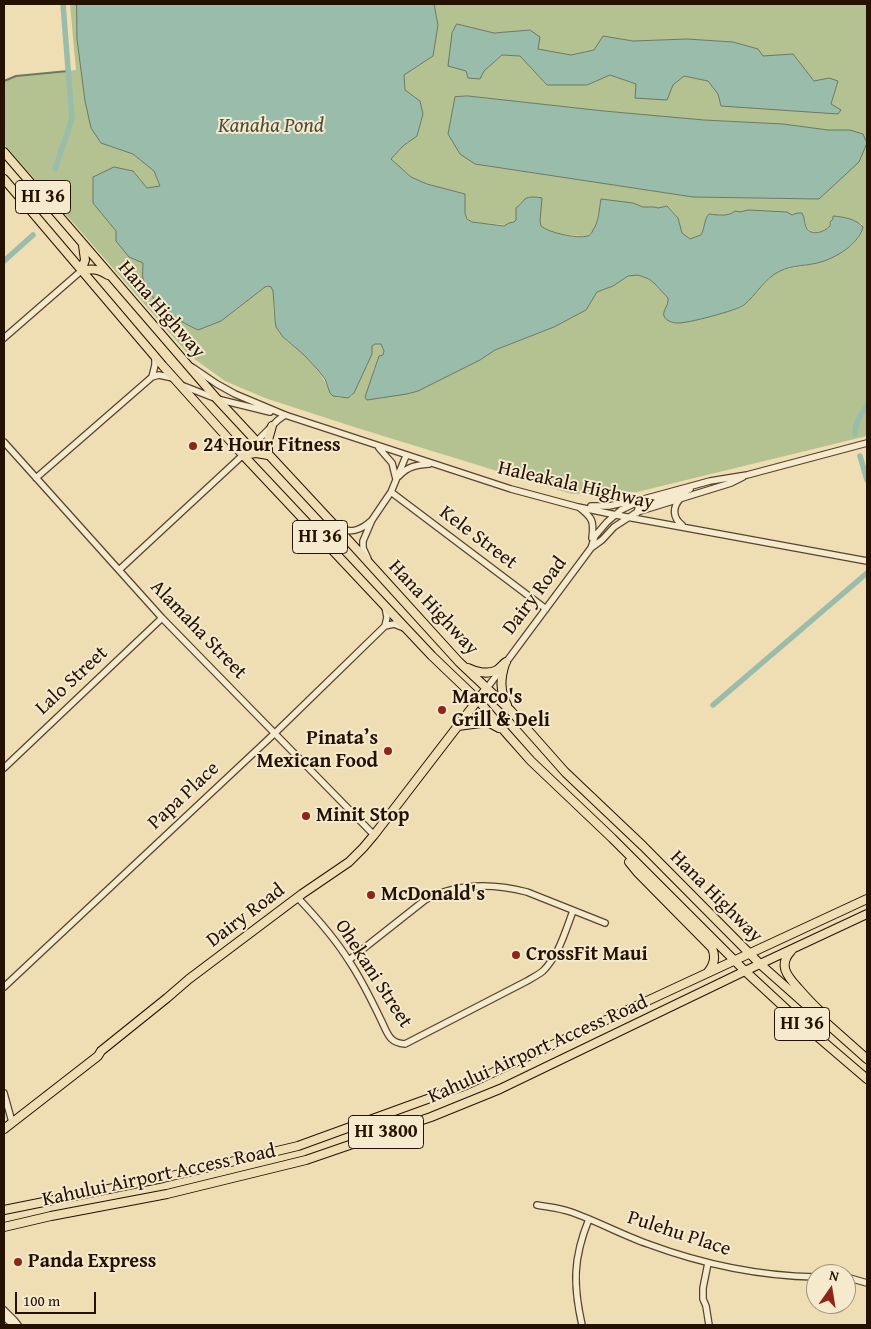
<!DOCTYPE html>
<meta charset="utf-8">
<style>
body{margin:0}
#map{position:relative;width:871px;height:1329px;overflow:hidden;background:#efddb4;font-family:"Gentium Book Plus",serif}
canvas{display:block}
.frame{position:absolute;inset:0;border:5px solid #241100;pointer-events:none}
.north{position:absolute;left:806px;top:1264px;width:50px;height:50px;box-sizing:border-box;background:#f5e9ce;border:1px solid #a1937c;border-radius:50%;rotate:13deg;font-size:14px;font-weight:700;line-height:20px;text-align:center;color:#241100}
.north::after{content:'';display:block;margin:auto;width:18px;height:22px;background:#8f2418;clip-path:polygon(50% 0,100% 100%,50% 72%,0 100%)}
.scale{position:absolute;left:15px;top:1292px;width:81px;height:22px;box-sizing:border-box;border:2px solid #241100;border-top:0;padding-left:6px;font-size:15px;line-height:18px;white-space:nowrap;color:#241100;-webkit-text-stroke:4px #f5e9ce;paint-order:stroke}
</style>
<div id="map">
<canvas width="871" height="1329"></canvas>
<div class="frame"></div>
<div class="north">N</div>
<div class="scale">100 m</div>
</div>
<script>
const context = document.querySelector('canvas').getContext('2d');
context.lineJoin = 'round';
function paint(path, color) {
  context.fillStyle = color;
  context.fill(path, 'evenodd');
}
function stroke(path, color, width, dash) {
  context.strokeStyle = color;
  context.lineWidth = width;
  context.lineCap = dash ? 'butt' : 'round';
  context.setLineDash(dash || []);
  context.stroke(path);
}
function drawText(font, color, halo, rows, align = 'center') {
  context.font = font + ' "Gentium Book Plus",serif';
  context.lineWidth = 4;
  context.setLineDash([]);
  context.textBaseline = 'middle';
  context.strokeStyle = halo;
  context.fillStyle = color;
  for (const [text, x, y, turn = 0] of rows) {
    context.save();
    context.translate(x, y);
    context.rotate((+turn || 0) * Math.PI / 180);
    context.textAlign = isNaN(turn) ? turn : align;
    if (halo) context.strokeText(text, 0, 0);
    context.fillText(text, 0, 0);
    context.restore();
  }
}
const green = new Path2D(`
 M70 4H77V39L85 101 101 143 133 154 154 171 160 187 147 188 133 171 93 203 143 263V279L221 321 265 287 268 286 271 287 273 291C274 303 272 318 278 330 283 340 294 346 303 354 308 360 314 366 319 372 324 378 328 391 333 395 337 399 346 398 352 396L368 362 372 345 375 344H381L384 351 383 355 379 356 373 372 392 396 418 391 480 360 495 350 554 327 586 310 597 292 613 286 628 276 633 274 638 275 649 279 654 283 668 298V305L666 308 696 320 742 307 774 274 782 270 822 262 851 246 858 239 862 231V224L846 218 833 216V219L829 223V227C818 236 806 235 805 219L795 214 790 215 787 212 748 210 740 212 736 211C728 216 719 216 709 214 704 219 705 228 701 235L690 239 682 233C680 228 680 221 677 217 675 213 671 211 669 207H665L658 208 654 207H643L633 203 601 199C598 211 599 229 588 236 578 236 546 235 541 226 538 221 541 204 542 198L526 199 520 206 516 208V220L515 222 509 223 506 225 472 222C462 216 465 205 465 194L427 184 411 177 391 159 403 146 417 136 423 114 420 101 405 90 404 75 433 56 438 25 434 4H867V436L637 492 572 494 354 427 265 398 225 381 189 355 4 144V81L16 76 76 70ZM457 24 494 33 530 30 538 49 571 55 594 50 603 36 633 41 687 39 733 42 758 49 762 57 793 54 814 81 829 78 838 82 831 104 718 94 708 81 683 76 673 85 636 84 610 75 587 85H547L521 56 502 55 484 71 468 78ZM468 96 604 111 704 120 783 124 828 130H849L819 199 693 197 475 164 448 134 455 98Z`);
const water = new Path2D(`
 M77 4H434L438 25 433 56 404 75 405 90 420 101 423 114 417 136 403 146 391 159 411 177 427 184 465 194V213L467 219 472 222 504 226 509 223 514 222 516 220V208C520 205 522 202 525 199 529 196 537 197 542 198L540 221 541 226C549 233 578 239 588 236 590 235 592 233 593 230 599 222 599 209 601 199L633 203 643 207H654L658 208 667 206 678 218 682 233 690 239 701 235C705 228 704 219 709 214 718 215 728 217 735 211L740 212 748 210 787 212 792 215 797 213H802C805 218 804 224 807 229 813 236 824 232 830 226V222L833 219V216C844 217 856 219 863 227 859 244 837 257 821 262 808 266 792 265 780 271 765 278 756 295 744 305 738 310 686 324 677 323 673 323 666 321 664 316 662 311 669 306 668 298L654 283 649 279 638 275 628 276 613 286 597 292 586 310 554 327 495 350 480 360 418 391 407 394 367 400 366 399 365 397 379 356 383 355 384 351 381 344H375L372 346V354L354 393 348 398 333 396 330 393 325 379 318 370 303 354 283 337 276 327 275 320 273 291 271 287 268 286 265 287 221 321 198 330C178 321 149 302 143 279 142 275 143 268 143 263L129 257 116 241V231L93 203V177L114 167 133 171 147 188 160 186 154 171 133 154 101 143 91 128 85 101 77 39Z
 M457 24 494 33 530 30 540 37 538 49 571 55 594 50 603 36 633 41 687 39 733 42 758 49 763 56 793 54 814 81 829 78 838 81 831 104 841 110 838 114 721 106 718 94 708 81 684 76 673 85 667 100 635 98 636 84 610 75 587 85H547L520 56 502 55 484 71 480 79 468 78 466 71 448 66 452 33Z
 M468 96 604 111 704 120 783 124 828 130H850L863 134 867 143 859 162 819 199 693 197 475 164 460 154 448 134 455 97Z`);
const stream = new Path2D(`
 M4 81 16 76 68 71`);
const canal = new Path2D(`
 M55 169 72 119 63 4
 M4 261 33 235
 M855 434C855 422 861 415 867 405
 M860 456 867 480
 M713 705 867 573`);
const minor = new Path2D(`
 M4 338 81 271
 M192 367 217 384 235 394 285 415 511 489 578 507 616 515 867 561
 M152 377 155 365V356
 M181 385 217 399 270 412
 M4 442 162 618 374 835
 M256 442 278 420 285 415
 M379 448 392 463 396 479
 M399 476C408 466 417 465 429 464
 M36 478 152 377 159 375 173 378
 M391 492 546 609
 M680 499C672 508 673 518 682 525
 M591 506H609L637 500
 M580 508C593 518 594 522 592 538
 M637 513 638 509 641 506 682 493 690 489
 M339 528C351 534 361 530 371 521
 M591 548 602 540 614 527 637 512 731 483 743 477
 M368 559 363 548V541L372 520 391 492 406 456
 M119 570 243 455
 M385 626 394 624 404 628
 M487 688 591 548 595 536 607 522 621 510 644 499 710 481 747 475 867 443
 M4 768 162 618
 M298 898C316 917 335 938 349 961 362 980 372 1001 382 1022 388 1035 390 1043 405 1044L527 981C532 978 538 975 543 971 559 955 565 932 573 911
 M349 960 425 900C457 883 492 883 527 892L605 923
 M4 987 275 733 385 626 387 617 385 607
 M4 1093 12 1122
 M537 1205C548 1207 560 1208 571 1212 597 1221 622 1235 648 1244 702 1264 759 1276 816 1277
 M708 1263 703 1288V1299L706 1306 709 1325
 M846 1277 867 1283
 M4 1310 14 1320 18 1325
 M4 1317 11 1323 17 1325
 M582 1325C573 1285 573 1258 589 1219`);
const major = new Path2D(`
 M4 152 217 399 350 542 459 662 511 711 565 772 643 846 760 964 867 1059
 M4 179 163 366 243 455 432 656 478 700 507 734 531 761 612 838 745 971 798 1020 867 1079
 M81 271C91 268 98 269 108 275
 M81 271 85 260 83 245
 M243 455 256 453 268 455
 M268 455V440L272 426
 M505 664C500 679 500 691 507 705
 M468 668C476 672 488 675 497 670 500 668 503 664 506 662
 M458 726 488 722 499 728
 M629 862 638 873 712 948C716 957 714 965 708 972
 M791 951C778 965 787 976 798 988 805 996 812 1004 820 1011
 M4 1129 98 1056 101 1051 167 998 189 979 302 894 349 862 363 848 374 835 487 688
 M4 1210 163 1178 298 1146 466 1085 867 899
 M4 1227 51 1216 167 1194 306 1160 431 1117 500 1089 745 971 867 914`);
const markers = [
 [193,446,5,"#8f2418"],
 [442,710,5,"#8f2418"],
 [388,751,5,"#8f2418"],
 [306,816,5,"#8f2418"],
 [371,895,5,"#8f2418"],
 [516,955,5,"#8f2418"],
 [18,1262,5,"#8f2418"]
];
const shields = [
 [43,197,55],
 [320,537,55],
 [802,1024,55],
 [386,1132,75]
];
const shieldNames = [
 ["HI 36",43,197],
 ["HI 36",320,537],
 ["HI 36",802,1024],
 ["HI 3800",386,1132]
];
const streetNames = [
 ["Hana Highway",161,310,49],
 ["Haleakala Highway",576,486,13],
 ["Kele Street",478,538,37],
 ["Dairy Road",535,596,-53],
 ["Hana Highway",433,608,47],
 ["Alamaha Street",198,630,46],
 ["Lalo Street",72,681,-43],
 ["Papa Place",184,796,-43],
 ["Hana Highway",716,897,45],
 ["Dairy Road",246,916,-37],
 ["Ohekani Street",373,974,57],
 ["Kahului Airport Access Road",538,1050,-24],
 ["Kahului Airport Access Road",159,1176,-12],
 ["Pulehu Place",679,1234,18]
];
const poiNames = [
 ["24 Hour Fitness",203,446],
 ["Marco's",452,698],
 ["Grill & Deli",452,721],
 ["Pinata’s",378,739,"right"],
 ["Mexican Food",378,762,"right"],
 ["Minit Stop",316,816],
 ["McDonald's",381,895],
 ["CrossFit Maui",526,955],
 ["Panda Express",28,1262]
];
const waterNames = [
 ["Kanaha Pond",271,127]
];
paint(green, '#b4c291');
paint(water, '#9abcaa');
stroke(water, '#6b7866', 1);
stroke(stream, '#6b7866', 2);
stroke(canal, '#9abcaa', 5.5);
stroke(minor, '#57442d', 8);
stroke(major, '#241100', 10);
stroke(minor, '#f5e9ce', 5.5);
stroke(major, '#efddb4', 8);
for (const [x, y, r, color] of markers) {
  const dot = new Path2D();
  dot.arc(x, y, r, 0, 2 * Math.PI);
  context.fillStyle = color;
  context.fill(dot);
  stroke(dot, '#f5e9ce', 2);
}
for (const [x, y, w] of shields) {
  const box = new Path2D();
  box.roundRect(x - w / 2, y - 16.5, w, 33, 4);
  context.fillStyle = '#f5e9ce';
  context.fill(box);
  stroke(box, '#241100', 1);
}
drawText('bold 19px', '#241100', null, shieldNames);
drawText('20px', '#241100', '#f5e9ce', streetNames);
drawText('bold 20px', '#241100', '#f5e9ce', poiNames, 'left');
drawText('italic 21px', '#4d4d3c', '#f5e9ce', waterNames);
</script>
